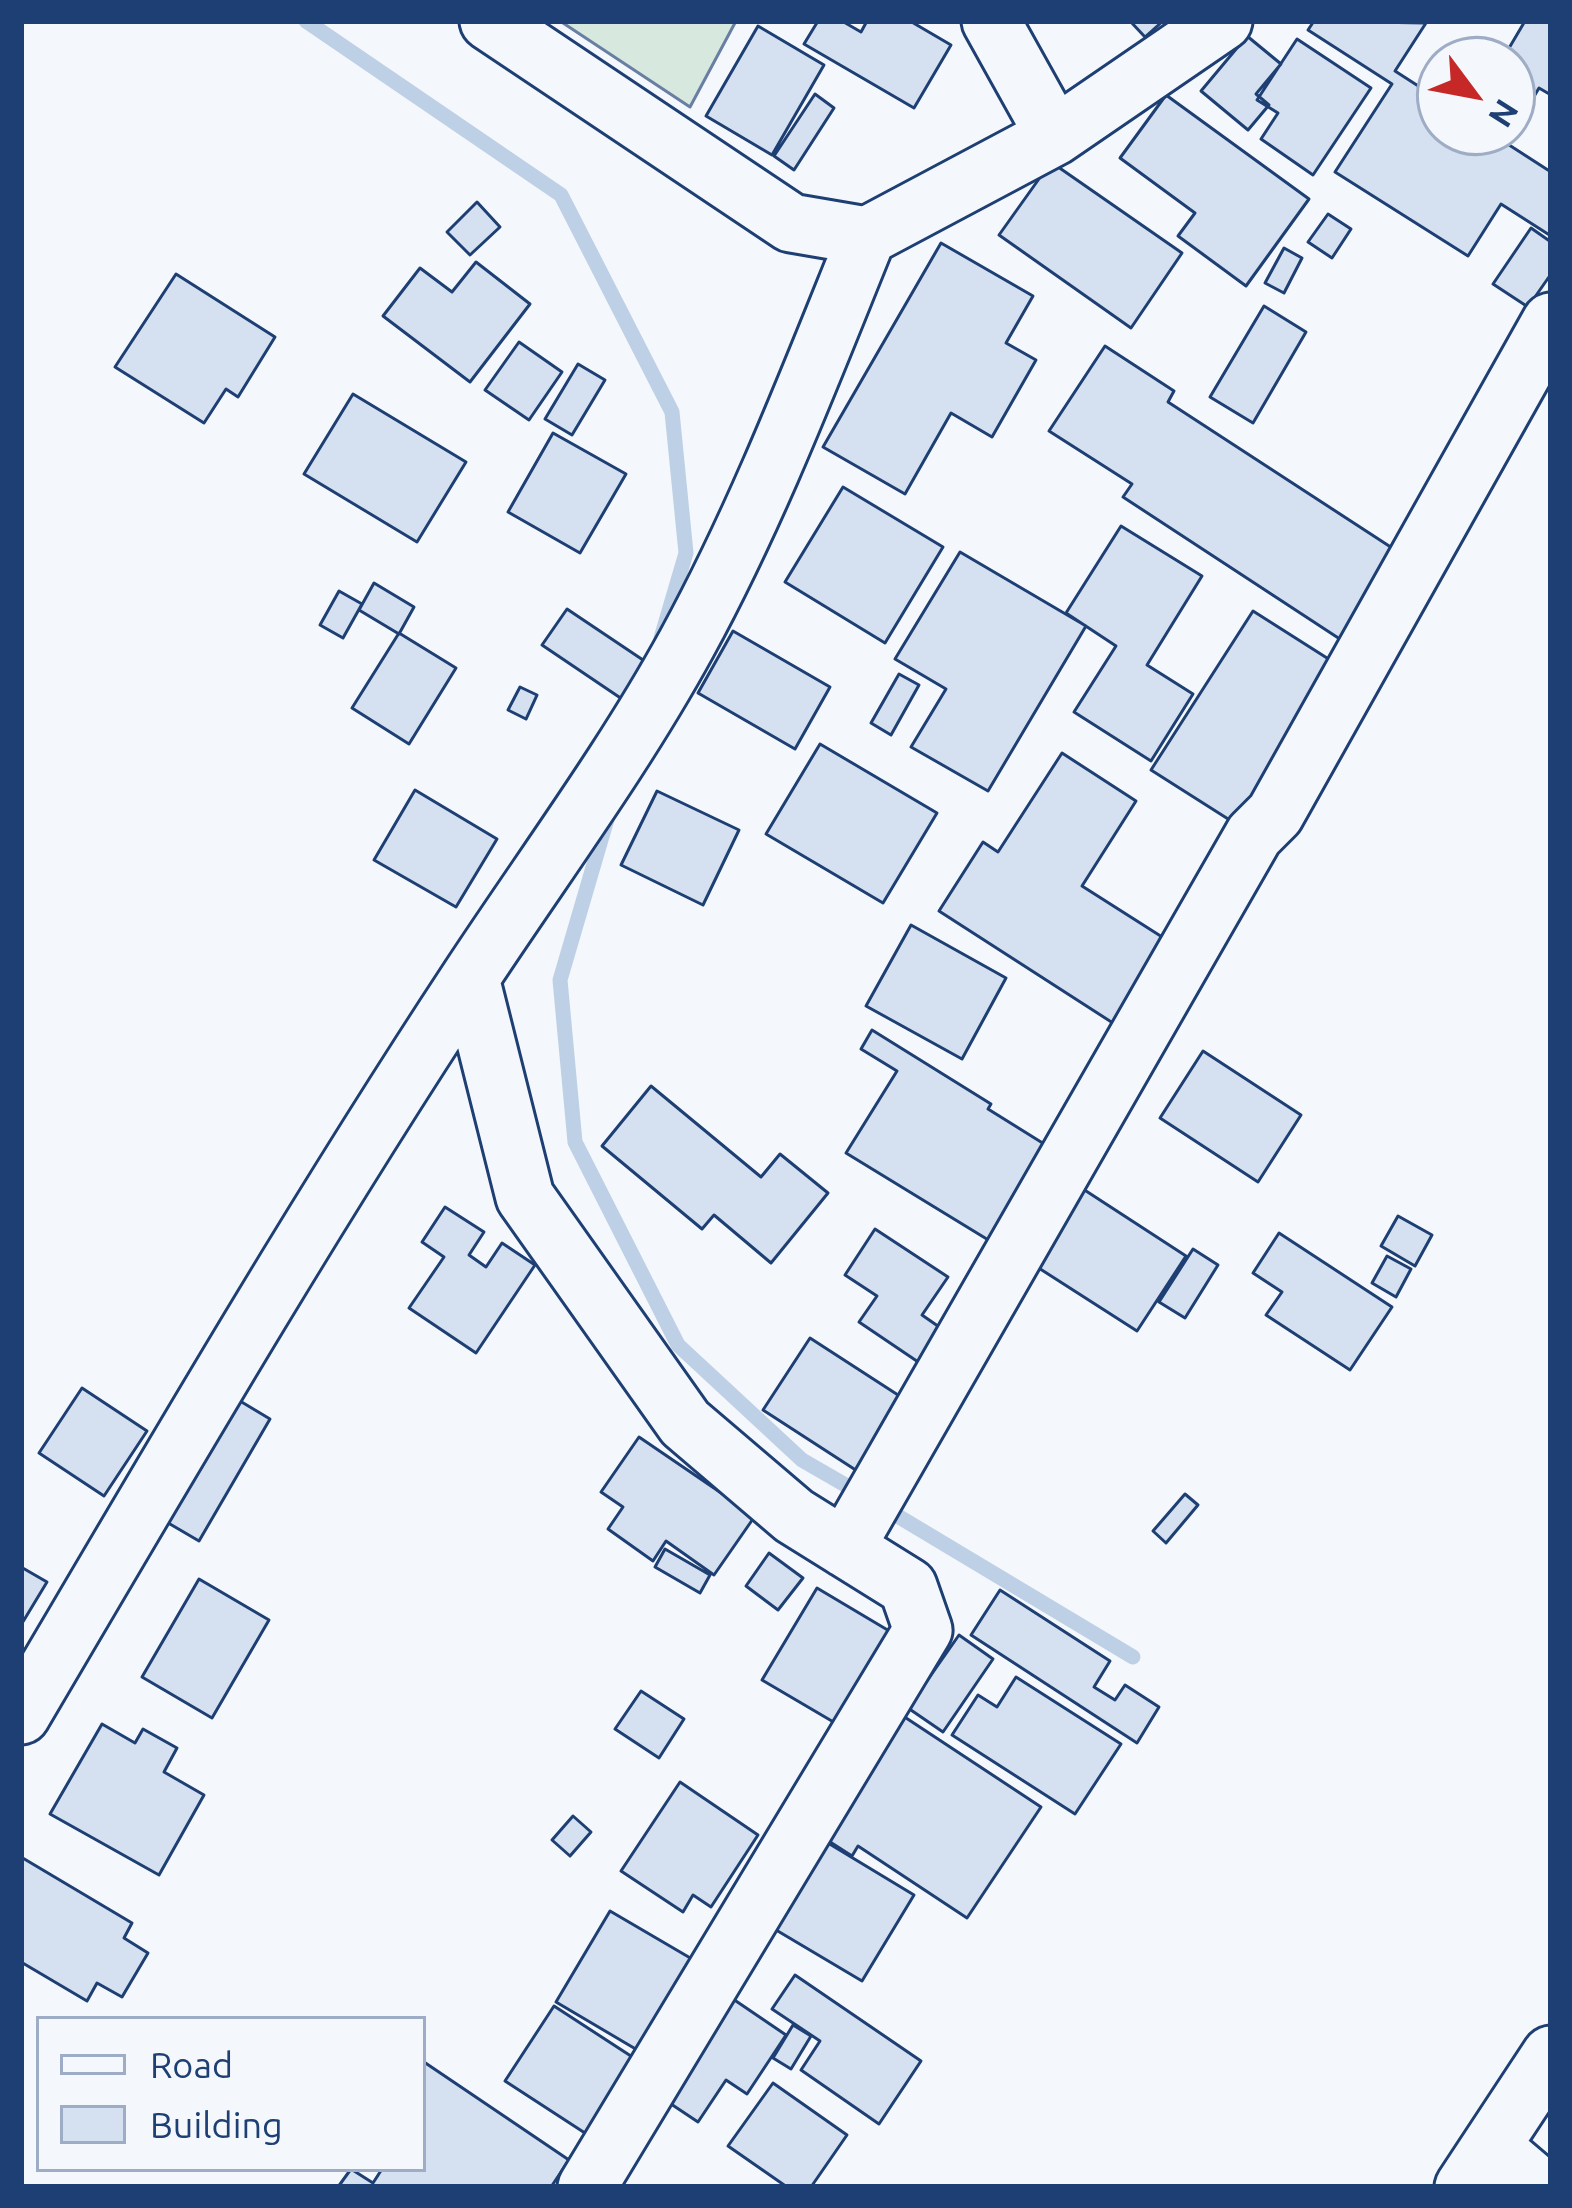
<!DOCTYPE html>
<style>
body{margin:0}
#map{position:relative;width:1572px;height:2208px;overflow:hidden;background:#f4f7fb;font-family:Ubuntu,sans-serif}
canvas{display:block}
.frame{position:absolute;inset:0;border:24px solid #1d3f73;pointer-events:none}
.legend{position:absolute;left:36px;top:2016px;width:390px;height:156px;box-sizing:border-box;background:#f4f7fb;border:3px solid #9eadc5;margin:0;padding:15px 21px;list-style:none;font-size:36px;color:#1d3f73}
.legend li{display:flex;align-items:center;gap:24px;height:60px}
.legend b{width:60px;border:3px solid #9eadc5}
.north{position:absolute;left:1416px;top:36px;width:120px;height:120px;box-sizing:border-box;background:#f4f7fb;border:3px solid #9eadc5;border-radius:50%;rotate:122deg;font-size:33px;font-weight:700;line-height:48px;text-align:center;color:#1d3f73}
.north::after{content:'';display:block;margin:auto;width:42px;height:54px;background:#c62828;clip-path:polygon(50% 0,100% 100%,50% 72%,0 100%)}
</style>
<div id="map">
<canvas width="1572" height="2208"></canvas>
<div class="frame"></div>
<ul class="legend">
<li><b style="height:15px;background:#f4f7fb"></b>Road</li>
<li><b style="height:33px;background:#d5e0f0"></b>Building</li>
</ul>
<div class="north">N</div>
</div>
<script>
const context = document.querySelector('canvas').getContext('2d');
context.lineJoin = 'round';
function paint(path, color) {
  context.fillStyle = color;
  context.fill(path, 'evenodd');
}
function stroke(path, color, width, dash) {
  context.strokeStyle = color;
  context.lineWidth = width;
  context.lineCap = dash ? 'butt' : 'round';
  context.setLineDash(dash || []);
  context.stroke(path);
}
const green = new Path2D(`
 M560 21H736L690 107Z`);
const stream = new Path2D(`
 M306 21 561 195 672 412 686 553 661 638
 M608 816 560 980 575 1142 678 1345 802 1460 861 1494
 M881 1506 1133 1657`);
const building = new Path2D(`
 M818 21H842L861 32 867 21H910L951 45 914 108 804 44Z
 M1130 21H1163L1145 37Z
 M1314 21 1426 23 1395 71 1440 100V132H1489L1551 172V236L1501 204 1468 256 1335 172 1392 84 1308 30Z
 M1525 21H1551V95L1539 88 1519 122 1512 118V60H1502Z
 M758 26 824 65 772 155 706 116Z
 M1247 36 1281 64 1256 94 1269 105 1248 130 1201 91Z
 M1297 39 1371 88 1313 175 1261 139 1278 113 1257 100Z
 M815 94 834 108 794 170 774 156Z
 M1166 95 1309 199 1246 286 1178 236 1195 213 1120 158Z
 M1051 162 1182 253 1131 328 999 235Z
 M477 202 500 227 470 255 447 232Z
 M1328 214 1351 229 1332 258 1308 242Z
 M1531 228 1551 242V274L1528 307 1493 284Z
 M941 243 1033 296 1006 343 1036 360 992 437 951 413 905 494 823 447Z
 M1284 248 1302 258 1284 293 1265 283Z
 M476 262 530 304 470 382 383 316 420 268 452 292Z
 M176 274 275 337 238 397 226 389 204 423 115 367Z
 M1264 306 1306 332 1253 423 1210 397Z
 M519 342 562 372 529 420 485 390Z
 M1105 346 1174 391 1168 402 1406 557 1349 645 1123 497 1132 484 1049 431Z
 M578 364 605 380 572 435 545 419Z
 M353 394 466 462 417 542 304 474Z
 M553 433 626 474 580 553 508 512Z
 M843 487 943 547 885 643 785 582Z
 M1121 526 1202 576 1147 665 1193 694 1151 761 1074 712 1116 646 1066 613Z
 M960 552 1086 626 988 791 911 747 946 689 895 659Z
 M374 583 414 607 399 634 359 610Z
 M339 591 362 604 343 638 320 625Z
 M567 609 646 662 622 699 542 645Z
 M1253 611 1338 665 1236 824 1151 770Z
 M733 631 830 687 795 749 698 693Z
 M399 633 456 668 409 744 352 708Z
 M899 674 919 685 891 735 871 723Z
 M520 687 537 695 526 719 508 710Z
 M820 744 937 813 883 903 766 834Z
 M1062 753 1136 801 1082 886 1170 942 1116 1025 939 911 983 842 998 852Z
 M415 790 497 839 456 907 374 860Z
 M657 791 739 830 703 905 621 865Z
 M911 925 1006 978 962 1059 866 1006Z
 M872 1030 991 1104 988 1109 1049 1147 990 1241 846 1153 897 1071 861 1049Z
 M1203 1051 1301 1115 1258 1182 1160 1118Z
 M651 1086 761 1177 780 1154 828 1193 771 1263 714 1215 702 1229 602 1146Z
 M1083 1189 1186 1256 1137 1331 1034 1265Z
 M445 1207 484 1232 469 1255 486 1267 502 1243 535 1265 476 1353 409 1308 444 1257 422 1242Z
 M1398 1216 1432 1235 1415 1266 1381 1246Z
 M875 1229 948 1277 922 1315 955 1338 933 1372 859 1322 877 1296 845 1275Z
 M1279 1233 1392 1307 1350 1370 1266 1315 1282 1292 1253 1273Z
 M1193 1249 1218 1265 1185 1318 1159 1302Z
 M1387 1256 1411 1269 1396 1297 1372 1283Z
 M810 1338 915 1406 868 1478 763 1410Z
 M82 1388 147 1431 104 1496 39 1453Z
 M230 1395 270 1419 199 1541 158 1517Z
 M639 1437 755 1516 714 1575 666 1541 653 1561 608 1529 623 1507 601 1492Z
 M1185 1494 1198 1505 1166 1543 1153 1531Z
 M665 1549 710 1575 700 1593 655 1567Z
 M769 1553 803 1578 778 1610 746 1586Z
 M21 1567 47 1582 21 1625Z
 M199 1579 269 1620 212 1718 142 1677Z
 M817 1588 896 1635 842 1727 762 1680Z
 M1000 1590 1110 1661 1094 1687 1115 1700 1125 1685 1159 1707 1137 1743 971 1635Z
 M959 1635 993 1659 943 1732 908 1708Z
 M1016 1677 1121 1744 1075 1814 952 1735 978 1695 997 1707Z
 M641 1691 684 1719 659 1758 615 1729Z
 M894 1710 1041 1807 967 1918 858 1846 852 1856 813 1831Z
 M102 1724 135 1743 143 1729 177 1748 164 1772 204 1795 159 1875 50 1814Z
 M680 1782 758 1835 711 1907 693 1895 683 1912 621 1871Z
 M573 1816 591 1832 570 1856 552 1840Z
 M823 1840 914 1895 862 1981 771 1927Z
 M21 1857 132 1923 124 1938 148 1953 122 1997 97 1983 87 2001 21 1962Z
 M610 1911 692 1959 639 2051 556 2002Z
 M795 1975 921 2061 879 2124 801 2070 820 2041 772 2009Z
 M733 1999 786 2035 747 2094 726 2080 698 2122 665 2100Z
 M554 2006 637 2060 588 2135 505 2081Z
 M793 2025 811 2036 791 2069 773 2058Z
 M424 2062 569 2160 551 2187H338L351 2169 373 2183 382 2169H423Z
 M773 2083 847 2135 811 2187H787L728 2146Z`);
const minor = new Path2D(`
 M489 21 791 223 867 236 1055 136 1223 21
 M991 21 1055 136
 M470 978 525 1197 685 1423 794 1516 908 1587 923 1630 587 2187
 M845 1548 1254 835 1275 814 1551 322
 M21 1715C167 1467 312 1218 470 978 543 867 623 760 687 643 758 513 811 374 867 236
 M1492 2147 1539 2187
 M1464 2187 1551 2055`);
paint(green, '#d7e8df');
stroke(green, '#687fa3', 3);
stroke(stream, '#bed0e5', 15);
paint(building, '#d5e0f0');
stroke(building, '#1d3f73', 3);
stroke(minor, '#1d3f73', 63);
stroke(minor, '#f4f7fb', 57);
</script>
